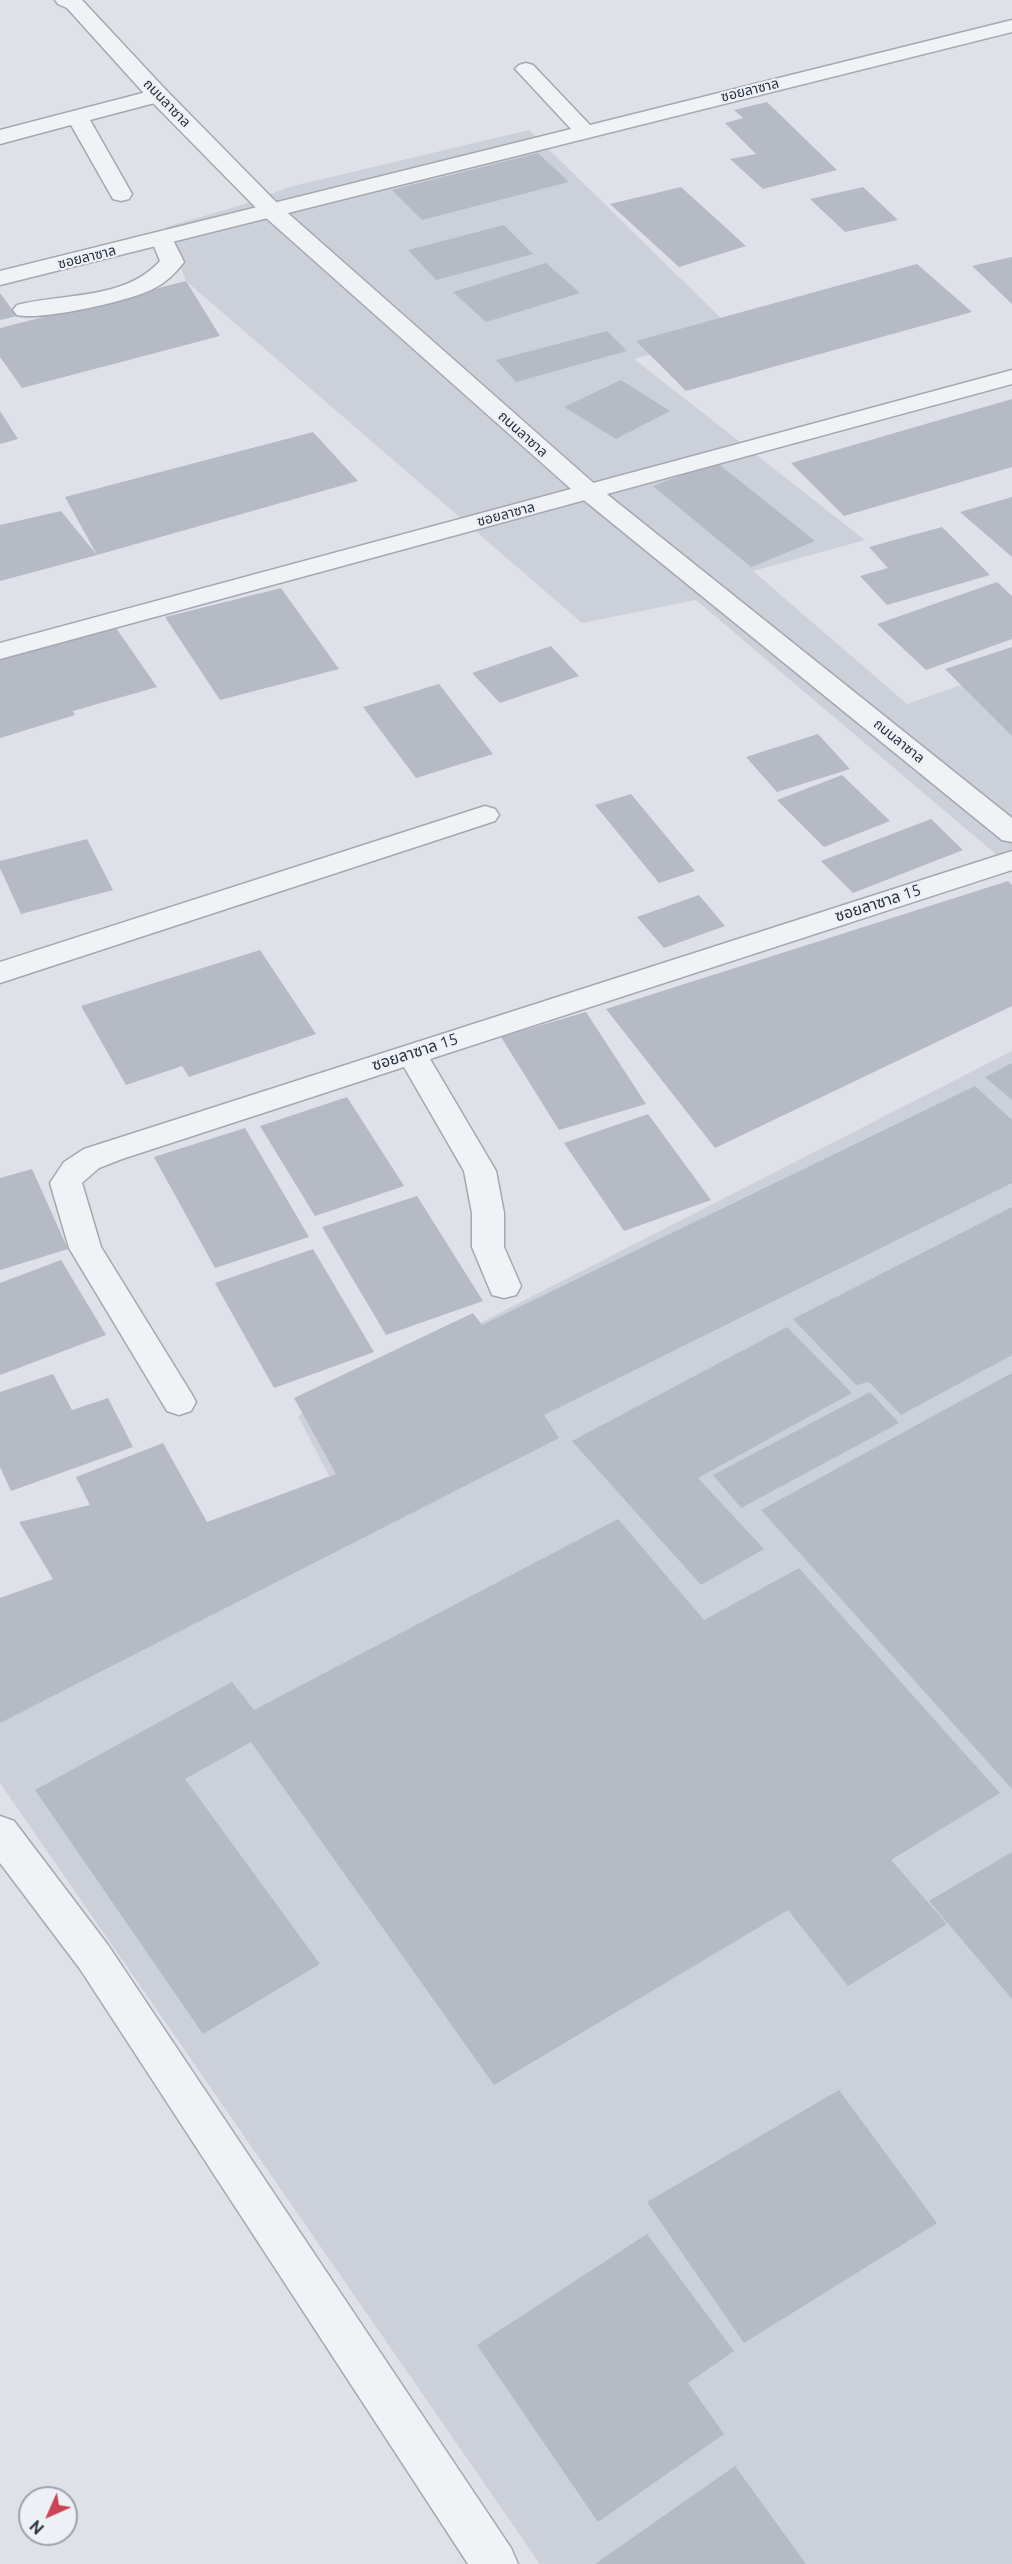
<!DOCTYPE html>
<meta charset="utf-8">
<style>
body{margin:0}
#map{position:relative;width:1012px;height:2564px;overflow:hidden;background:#dee1e7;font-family:Ubuntu,sans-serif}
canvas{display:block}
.north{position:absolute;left:18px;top:2486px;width:60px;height:60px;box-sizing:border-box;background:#edf0f5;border:2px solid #9ea3ac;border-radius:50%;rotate:225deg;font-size:16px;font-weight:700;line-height:24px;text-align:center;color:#272f3e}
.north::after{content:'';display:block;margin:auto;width:21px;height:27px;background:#cb4453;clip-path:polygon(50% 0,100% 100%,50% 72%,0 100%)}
</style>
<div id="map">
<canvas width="1012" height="2564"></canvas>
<div class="north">N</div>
</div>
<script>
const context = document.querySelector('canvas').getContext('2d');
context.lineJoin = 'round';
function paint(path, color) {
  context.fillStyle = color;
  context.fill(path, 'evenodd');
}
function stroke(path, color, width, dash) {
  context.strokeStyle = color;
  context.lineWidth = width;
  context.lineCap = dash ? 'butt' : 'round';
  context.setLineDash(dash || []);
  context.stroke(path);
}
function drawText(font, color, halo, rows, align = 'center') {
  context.font = font + ' Ubuntu,"Noto Sans Thai",sans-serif';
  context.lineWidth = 4.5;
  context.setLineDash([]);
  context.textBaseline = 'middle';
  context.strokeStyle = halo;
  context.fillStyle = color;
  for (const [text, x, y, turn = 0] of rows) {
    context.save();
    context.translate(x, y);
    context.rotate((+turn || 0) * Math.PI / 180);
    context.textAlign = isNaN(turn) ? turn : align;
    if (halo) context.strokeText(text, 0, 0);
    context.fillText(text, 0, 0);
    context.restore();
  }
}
const built = new Path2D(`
 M529 130 733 330 634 359 865 540 753 571 907 704 1012 667V868L696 600 582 623 186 281 166 227 242 205 289 187Z
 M1012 1051V2564H540L0 1783V1641L344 1505 298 1416Z`);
const building = new Path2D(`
 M767 102 837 170 763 189 730 159 756 154 725 123 743 118 734 110Z
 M538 153 569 182 422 220 392 190Z
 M681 187 746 246 679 267 610 204Z
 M863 187 898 220 845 232 810 199Z
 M504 225 533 254 436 280 408 250Z
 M1012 257V304L972 266Z
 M546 263 580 293 486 322 453 292Z
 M917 264 972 312 686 391 636 341Z
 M186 281 220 336 22 388 0 357V328Z
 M0 293 17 316 0 320Z
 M607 331 627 351 516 382 496 360Z
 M621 380 670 411 616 439 564 407Z
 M1012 399V467L844 516 791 463Z
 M0 411 18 439 0 444Z
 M313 432 358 481 97 555 65 497Z
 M716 462 815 541 751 567 653 486Z
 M1012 497V557L960 512Z
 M61 511 97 555 0 581V525Z
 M942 527 990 575 887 605 860 576 888 568 869 547Z
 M997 582 1012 596V639L926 670 877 624Z
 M281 588 339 669 220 700 165 617Z
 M114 625 157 687 73 711 67 701 75 715 0 738V657Z
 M551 646 579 676 500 703 472 673Z
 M1012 647V736L945 669Z
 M439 684 493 754 416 778 363 707Z
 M818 734 850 769 777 792 746 757Z
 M842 775 890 821 824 847 777 800Z
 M631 794 695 871 659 883 595 805Z
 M931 819 963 850 853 893 821 861Z
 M87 839 113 890 21 914 0 868V861Z
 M1008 881 1012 885V1006L715 1148 606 1009Z
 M699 895 725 926 664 948 637 917Z
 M260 950 316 1034 189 1077 182 1066 126 1085 81 1006Z
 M586 1012 646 1104 559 1130 501 1037Z
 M1012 1063V1100L985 1077Z
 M975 1086 1012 1120V1183L544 1415 559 1438 0 1723V1598L53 1579 19 1522 90 1505 76 1477 163 1443 207 1522 336 1474 294 1398 473 1313 482 1325Z
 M347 1097 404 1186 315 1216 260 1126Z
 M648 1114 711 1200 624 1231 564 1143Z
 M245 1128 309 1237 215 1268 154 1157Z
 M32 1169 68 1249 0 1270V1178Z
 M417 1196 483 1301 386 1335 322 1227Z
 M1012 1207V1355L901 1415 869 1382 856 1385 793 1319Z
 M313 1249 374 1352 274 1388 215 1283Z
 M61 1260 106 1335 0 1375V1283Z
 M787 1327 852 1393 698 1478 764 1549 701 1585 572 1441Z
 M1012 1373V1789L761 1510Z
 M53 1374 72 1410 108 1398 133 1447 11 1491 0 1467V1392Z
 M870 1392 899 1423 741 1508 713 1475Z
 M618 1519 704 1620 799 1568 1000 1793 891 1860 947 1924 848 1986 788 1910 494 2085 251 1742 185 1779 320 1964 203 2034 35 1790 232 1682 254 1710Z
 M1012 1852V1999L929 1901Z
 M839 2090 937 2223 744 2343 647 2202Z
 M647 2234 734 2351 688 2383 724 2434 598 2522 477 2345Z
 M735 2466 806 2564H595Z`);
const service = new Path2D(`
 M158 89 166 90 169 95 166 100 90 120 132 194 129 199 121 201 113 199 71 125 0 144V130Z
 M162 232 170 234 184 262C175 274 165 283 153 289 129 301 41 321 17 315L13 310 17 305C64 293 125 300 160 261L151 239 154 234Z`);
const minor = new Path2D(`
 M1012 20V32L0 285V271L571 129 519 73 515 69 519 65 526 63 533 65 590 125Z
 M1012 370V384L0 659V643Z
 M485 806 495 809 499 815 495 821 0 983V962Z
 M1012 851V870L430 1059 496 1171 504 1213V1247L521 1286 516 1295 504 1298 492 1295 472 1247V1213L464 1171 404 1067 122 1159 99 1168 82 1183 101 1247 191 1393 196 1402 191 1411 179 1415 167 1411 69 1248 50 1183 64 1162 84 1149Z
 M0 1816 14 1821 108 1945 511 2548 518 2564H468L80 1969 0 1863Z`);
const tertiary = new Path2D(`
 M55 0H82L166 90 281 207 598 487 1012 818V842L1002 840 580 497 265 217 150 100 67 8 58 4Z`);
const farStreetnames = [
 ["ซอยลาซาล",750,90,-14],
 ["ถนนลาซาล",167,103,46],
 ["ซอยลาซาล",87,257,-14],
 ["ถนนลาซาล",523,434,42],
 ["ซอยลาซาล",506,514,-15],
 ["ถนนลาซาล",899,741,39]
];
const streetNames = [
 ["ซอยลาซาล 15",878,903,-18],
 ["ซอยลาซาล 15",415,1052,-18]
];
paint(built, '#ccd0d9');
paint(building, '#b5bac4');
stroke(service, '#a3a8b1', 3);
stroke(minor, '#a3a8b1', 3);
stroke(tertiary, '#a3a8b1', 3);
paint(service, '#f0f2f6');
paint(minor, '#f0f2f6');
paint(tertiary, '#f0f2f6');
drawText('14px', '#272f3e', '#edf0f5', farStreetnames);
drawText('16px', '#272f3e', '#edf0f5', streetNames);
</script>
